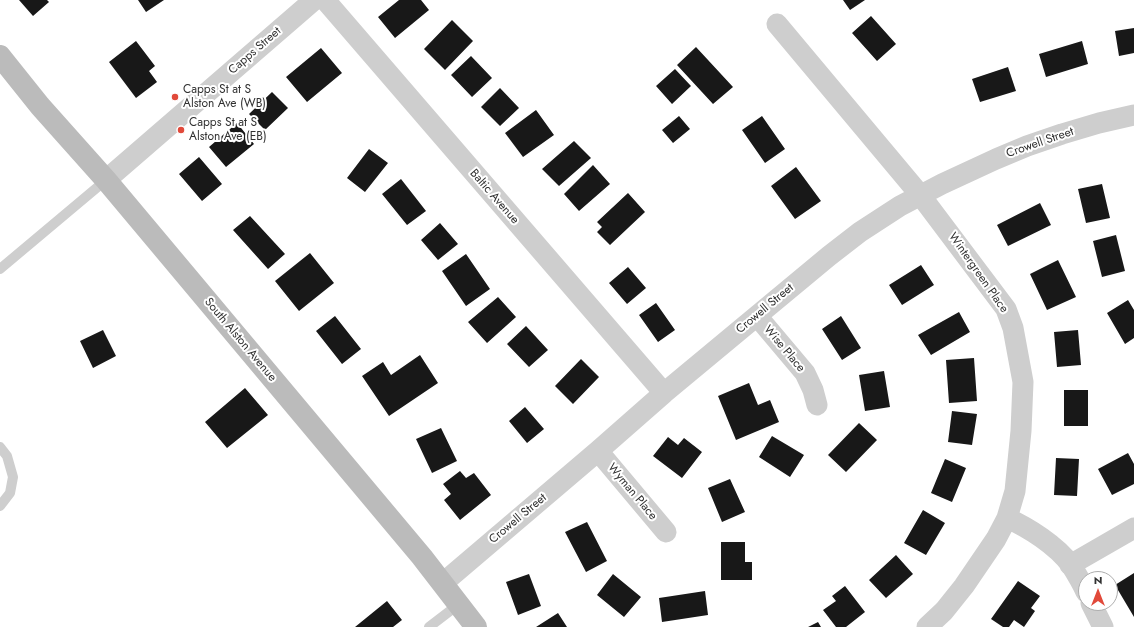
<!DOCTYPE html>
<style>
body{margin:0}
#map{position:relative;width:1134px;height:627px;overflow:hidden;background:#fff;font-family:Jost,sans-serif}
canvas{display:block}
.north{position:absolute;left:1078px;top:571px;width:40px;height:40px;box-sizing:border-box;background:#fff;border:1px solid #adadad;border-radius:50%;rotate:0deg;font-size:11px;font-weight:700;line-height:16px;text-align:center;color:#313131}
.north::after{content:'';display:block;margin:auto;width:14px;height:18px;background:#e1493a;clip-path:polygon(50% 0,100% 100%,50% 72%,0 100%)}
</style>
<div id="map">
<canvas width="1134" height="627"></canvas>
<div class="north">N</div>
</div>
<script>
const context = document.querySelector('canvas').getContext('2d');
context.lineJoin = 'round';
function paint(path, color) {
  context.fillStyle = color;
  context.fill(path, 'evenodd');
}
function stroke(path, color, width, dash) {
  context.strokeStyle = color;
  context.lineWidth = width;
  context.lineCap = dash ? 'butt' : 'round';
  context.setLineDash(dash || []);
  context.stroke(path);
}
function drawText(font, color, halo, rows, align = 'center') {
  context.font = font + ' Jost,sans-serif';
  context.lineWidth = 4;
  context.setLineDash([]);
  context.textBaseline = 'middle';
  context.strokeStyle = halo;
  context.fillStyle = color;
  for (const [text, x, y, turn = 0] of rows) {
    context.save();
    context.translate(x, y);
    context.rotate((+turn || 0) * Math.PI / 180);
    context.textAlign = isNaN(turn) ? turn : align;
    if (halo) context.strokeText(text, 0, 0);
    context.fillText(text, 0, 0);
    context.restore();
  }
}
const building = new Path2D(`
 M19 0H47L49 2 33 16Z
 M138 0H164L146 12Z
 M399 0H421L429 10 395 38 378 17Z
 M843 0H865L850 10Z
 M871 16 896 44 877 61 852 33Z
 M452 20 473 41 445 70 424 49Z
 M1134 28V53L1119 56 1115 31Z
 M136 41 155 66 149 71 157 82 136 98 109 62Z
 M1082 41 1088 64 1046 77 1039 54Z
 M696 47 733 87 713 104 677 65Z
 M321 48 342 73 307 102 286 77Z
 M471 56 492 78 472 97 451 75Z
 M1008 67 1016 91 980 102 972 79Z
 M675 69 691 86 672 104 656 86Z
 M500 88 519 108 500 126 481 107Z
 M272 92 288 108 265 130 249 114Z
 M536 110 554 135 523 157 505 133Z
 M679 116 690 129 673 143 662 130Z
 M762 116 785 149 765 163 742 130Z
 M237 123 254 144 226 167 209 147Z
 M574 141 591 158 559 186 542 169Z
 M369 149 388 163 365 192 347 178Z
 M199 157 222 184 202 201 179 174Z
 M593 165 610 184 579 211 564 194Z
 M796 167 821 201 795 219 771 186Z
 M401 179 426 211 407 225 382 194Z
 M1102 184 1110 218 1086 223 1078 189Z
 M628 193 645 212 610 245 597 232 602 227 597 222Z
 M1040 203 1051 225 1008 246 997 225Z
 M250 216 285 254 268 269 233 230Z
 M440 223 458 244 438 260 421 240Z
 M1116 235 1125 271 1102 277 1093 241Z
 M310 253 334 283 299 311 275 281Z
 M466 254 490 289 466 306 442 271Z
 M1058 260 1076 297 1047 310 1030 274Z
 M921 265 934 285 902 305 889 285Z
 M628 267 646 288 627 304 609 283Z
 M498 297 516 317 487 343 468 322Z
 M1128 300 1134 310V338L1125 344 1107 313Z
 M656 303 675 330 658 342 639 315Z
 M959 312 970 332 931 355 918 335Z
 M335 316 361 349 342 364 316 331Z
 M841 316 861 348 842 360 822 329Z
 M526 326 548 350 529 367 507 344Z
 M103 330 116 356 93 368 80 341Z
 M1078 330 1081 365 1057 367 1054 332Z
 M420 355 438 383 389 416 362 376 383 362 391 375Z
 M974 358 977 401 949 403 946 360Z
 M581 359 599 377 573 404 555 386Z
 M884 371 890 407 865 411 859 375Z
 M749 383 758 405 770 400 779 422 736 440 718 396Z
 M245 388 268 415 227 448 205 422Z
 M1064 390H1088V426H1064Z
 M525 407 544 429 527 443 509 421Z
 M952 411 977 414 972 445 948 442Z
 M859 423 877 440 846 472 828 455Z
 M441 428 457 461 432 473 416 439Z
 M772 436 804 455 790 477 759 457Z
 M668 437 678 445 684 438 702 452 682 478 653 456Z
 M1128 453 1134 464V484L1112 495 1098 469Z
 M1056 458 1079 459 1077 496 1054 495Z
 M945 459 966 468 952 502 931 493Z
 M460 471 466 478 474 473 491 495 460 520 444 500 451 494 443 484Z
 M730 479 745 512 722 522 708 488Z
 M923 510 945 523 926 555 904 543Z
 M587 522 607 561 586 572 565 532Z
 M721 542H745V562H752V580H721Z
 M896 555 913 574 886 598 869 580Z
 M1134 573V617L1115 585Z
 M529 574 541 606 518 615 506 582Z
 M613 574 641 597 624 617 597 595Z
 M1018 581 1040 596 1031 608 1035 611 1024 627 1014 620 1009 627H1003L991 619Z
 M845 586 865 612 846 627H836L823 610 836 601 832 596Z
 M705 591 708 615 662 622 659 598Z
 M387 601 402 620 393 627H355Z
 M558 613 567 627H536Z
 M818 622 821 627H808Z`);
const lane = new Path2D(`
 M0 269 106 180
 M0 447 7 456 13 477 10 493 0 506
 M429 627 459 604`);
const street = new Path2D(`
 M325 0 664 393
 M777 24 921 196 1006 309 1013 328 1023 382 1021 431 1015 491 1007 518 996 539 964 586 944 611 927 627
 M106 180 314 0
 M757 316 805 373 813 390 817 405
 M598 451 666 532
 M1007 518C1029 528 1056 545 1071 565 1076 573 1082 583 1086 592
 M1070 565 1134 528
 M443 583 598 451 664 393 829 256 860 232 900 206 942 184 996 159 1027 146 1062 134 1099 123 1134 115
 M1091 603 1103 627`);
const secondary = new Path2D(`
 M0 56 40 106 106 180 422 557 476 627`);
const markers = [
 [175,97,4,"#e1493a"],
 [181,130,4,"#e1493a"]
];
const streetNames = [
 ["Capps Street",255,51,-41],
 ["Crowell Street",1040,143,-19],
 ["Baltic Avenue",494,197,49],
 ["Wintergreen Place",978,273,55],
 ["Crowell Street",765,309,-40],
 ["South Alston Avenue",240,340,50],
 ["Wise Place",784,349,50],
 ["Wyman Place",632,492,50],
 ["Crowell Street",518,519,-40]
];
const poiNames = [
 ["Capps St at S",183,90],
 ["Alston Ave (WB)",183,104],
 ["Capps St at S",189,123],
 ["Alston Ave (EB)",189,137]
];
paint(building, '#181818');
stroke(lane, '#cecece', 10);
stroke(street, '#cecece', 21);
stroke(secondary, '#bbb', 22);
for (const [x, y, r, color] of markers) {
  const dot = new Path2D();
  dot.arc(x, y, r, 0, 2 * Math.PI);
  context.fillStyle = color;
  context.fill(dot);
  stroke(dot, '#fff', 1.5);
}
drawText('12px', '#313131', '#fff', streetNames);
drawText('12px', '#313131', '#fff', poiNames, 'left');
</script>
